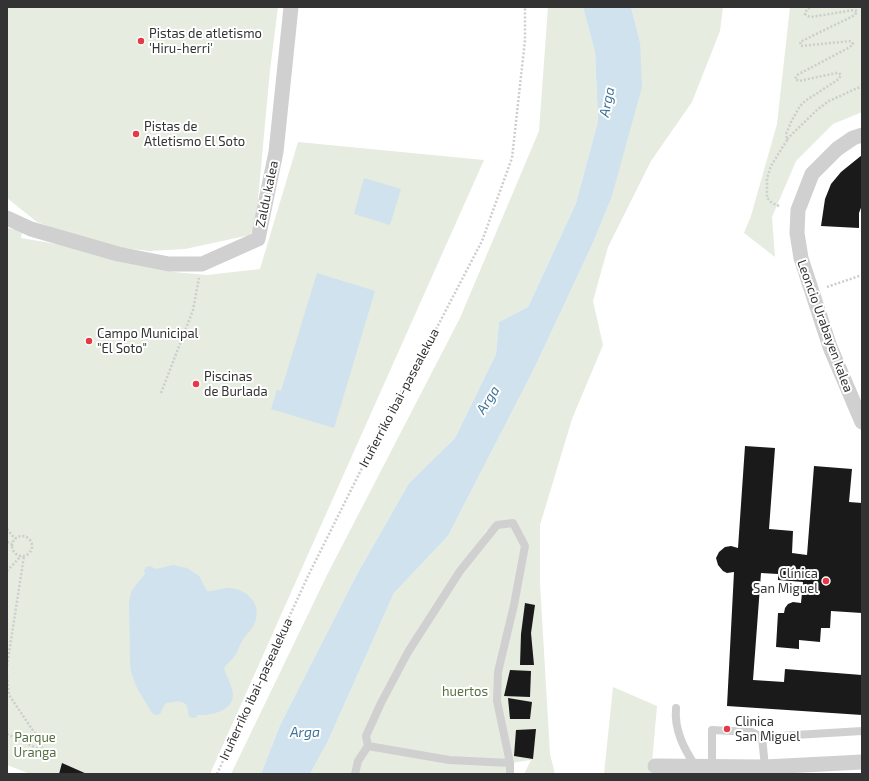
<!DOCTYPE html>
<meta charset="utf-8">
<style>
body{margin:0}
#map{position:relative;width:869px;height:781px;overflow:hidden;background:#fff;font-family:"Exo 2",sans-serif}
canvas{display:block}
.frame{position:absolute;inset:0;border:8px solid #333;pointer-events:none}
</style>
<div id="map">
<canvas width="869" height="781"></canvas>
<div class="frame"></div>
</div>
<script>
const context = document.querySelector('canvas').getContext('2d');
context.lineJoin = 'round';
function paint(path, color) {
  context.fillStyle = color;
  context.fill(path, 'evenodd');
}
function stroke(path, color, width, dash) {
  context.strokeStyle = color;
  context.lineWidth = width;
  context.lineCap = dash ? 'butt' : 'round';
  context.setLineDash(dash || []);
  context.stroke(path);
}
function drawText(font, color, halo, rows, align = 'center') {
  context.font = font + ' "Exo 2",sans-serif';
  context.lineWidth = 4;
  context.setLineDash([]);
  context.textBaseline = 'middle';
  context.strokeStyle = halo;
  context.fillStyle = color;
  for (const [text, x, y, turn = 0] of rows) {
    context.save();
    context.translate(x, y);
    context.rotate((+turn || 0) * Math.PI / 180);
    context.textAlign = isNaN(turn) ? turn : align;
    if (halo) context.strokeText(text, 0, 0);
    context.fillText(text, 0, 0);
    context.restore();
  }
}
const green = new Path2D(`
 M7 7H278L270 70 256 221 250 235 185 249 149 251 115 247 70 235 37 222 7 198Z
 M548 7H583L595 52 598 121 576 203 528 307 499 322 496 354 455 438 409 483 356 576 280 725 261 774H231L327 575 460 318 539 131Z
 M631 7H723L720 31 692 102 651 161 608 247 593 301 603 345 572 419 540 525V584L550 754 555 774H524L531 760 510 763 509 774H310L328 741 394 593 448 536 534 369 593 243 611 199 640 42ZM487 530 488 534 410 650Z
 M790 7H862V112L833 124 796 161 772 217 775 257 744 233 751 216 777 124Z
 M298 142 484 160 210 774H30L7 765V228L22 231 21 238 79 248 173 272 207 275 260 269Z
 M613 687 657 706 651 774H604Z`);
const water = new Path2D(`
 M583 7H631L640 42 642 87 611 199 593 243 534 369 448 536 394 593 328 741 310 774H261L280 725 356 576 409 483 455 438 496 354 499 322 528 307 576 203 598 121 595 52Z
 M364 178 401 189 390 225 354 214Z
 M317 273 375 291 334 428 271 409 277 390 281 391Z
 M173 565 187 568 199 576 207 591C215 592 223 587 231 588 252 591 264 609 252 628 250 632 246 634 244 638 240 643 239 649 236 654 234 659 227 663 224 668 226 675 230 682 232 689 238 710 212 716 197 715V717L192 718 189 716C188 713 188 708 187 706 183 699 171 702 165 704L160 714 156 715 152 713 137 688 131 672 130 661 129 601 132 590 145 574 144 571 146 567 150 566 156 569Z`);
const building = new Path2D(`
 M862 155V205L859 213V228L821 226 825 199 831 184 841 172Z
 M745 446 775 448 769 529 793 531 792 553 807 555 814 466 852 469 849 502 862 503V613L831 611 830 628H821L820 642 799 640V649L776 647 778 613H784L785 608 788 604 793 602 801 603 803 582 778 580V574L761 573 753 680 784 682 785 669 862 675V715L727 706 734 572 727 573 723 571 718 565 716 558 719 552 725 547 731 546 738 548Z
 M525 603 535 605 531 633 534 665H520L521 634Z
 M510 670 531 671 530 697 504 696Z
 M508 698 532 702 530 719H510Z
 M536 729 533 759 514 756 516 730Z
 M62 763 87 774H59Z`);
const path = new Path2D(`
 M787 139 818 109 829 101 862 86
 M779 206 772 203 767 198V178L771 166 787 140 786 134 792 120 800 106 805 101 839 79 841 75 839 73H836L799 81 795 79 797 75 850 47 853 44 851 41 801 46 800 42 802 41 855 15 857 11 854 10 811 17 807 16 805 14 807 9 811 7
 M827 287 862 275
 M161 393 193 310 199 278
 M7 529 15 539
 M12 546a10 10 0 1 1 20 0a10 10 0 1 1-20 0Z
 M7 542 12 544
 M7 571 21 556
 M7 666 24 556
 M7 676 9 695 42 744 41 750 7 734
 M217 774 308 576 391 410 433 335 482 241 512 158 525 40V7`);
const lane = new Path2D(`
 M676 708C674 730 684 749 696 767
 M762 737 862 731
 M510 763 449 760 368 746 366 736 381 703 408 652 460 571 497 525 513 523 525 546 514 605 498 672 497 701 510 763V774
 M712 767V730L752 732 762 737 765 767
 M355 774 358 761 368 746`);
const street = new Path2D(`
 M862 135 853 138 837 149 812 174 798 210 797 233 801 258 830 347 862 422
 M7 218 31 229 118 254 169 264H202L258 239 276 152 291 7
 M655 766 765 767 862 762`);
const markers = [
 [141,41,4,"#e63946"],
 [136,134,4,"#e63946"],
 [89,341,4,"#e63946"],
 [196,384,4,"#e63946"],
 [826,581,4,"#e63946"],
 [727,729,4,"#e63946"]
];
const poiNames = [
 ["Pistas de atletismo",149,34],
 ["'Hiru-herri'",149,49],
 ["Pistas de",144,127],
 ["Atletismo El Soto",144,142],
 ["Campo Municipal",97,334],
 ["\"El Soto\"",97,349],
 ["Piscinas",204,377],
 ["de Burlada",204,392],
 ["Clínica",818,574,"right"],
 ["San Miguel",818,589,"right"],
 ["Clinica",735,722],
 ["San Miguel",735,737]
];
const streetNames = [
 ["Zaldu kalea",267,194,-78],
 ["Leoncio Urabayen kalea",825,326,70],
 ["Iruñerriko ibai-pasealekua",399,398,-62],
 ["Iruñerriko ibai-pasealekua",256,689,-65]
];
const parkNames = [
 ["huertos",465,692],
 ["Parque",35,738],
 ["Uranga",35,753]
];
const waterNames = [
 ["Arga",607,102,-78],
 ["Arga",488,400,-57],
 ["Arga",305,732]
];
paint(green, '#e6ecdf');
paint(water, '#cfe2ee');
paint(building, '#1a1a1a');
stroke(path, '#cdcdcd', 2.5, [2, 2]);
stroke(lane, '#d0d0d0', 8);
stroke(street, '#d0d0d0', 15);
for (const [x, y, r, color] of markers) {
  const dot = new Path2D();
  dot.arc(x, y, r, 0, 2 * Math.PI);
  context.fillStyle = color;
  context.fill(dot);
  stroke(dot, '#fff', 1.5);
}
drawText('13px', '#333', '#fff', poiNames, 'left');
drawText('13px', '#333', '#fff', streetNames);
drawText('13px', '#56703f', '#fff', parkNames);
drawText('italic 14px', '#3f7597', '#fff', waterNames);
</script>
